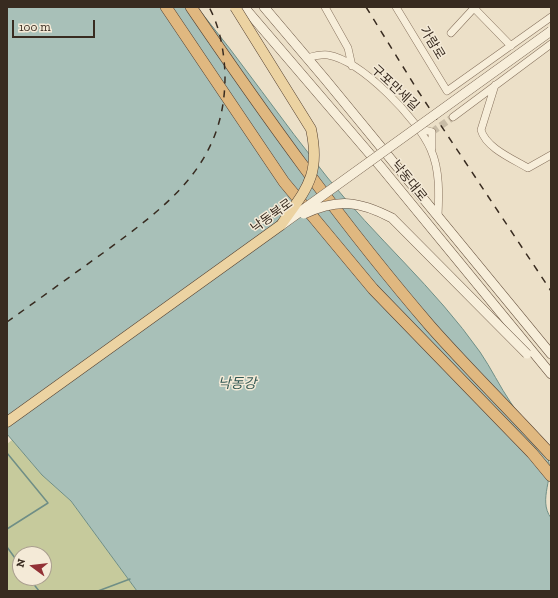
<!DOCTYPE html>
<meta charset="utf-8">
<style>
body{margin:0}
#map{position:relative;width:558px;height:598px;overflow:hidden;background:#ece0c8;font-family:"Zilla Slab",serif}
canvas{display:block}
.frame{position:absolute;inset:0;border:8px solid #382b20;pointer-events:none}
.north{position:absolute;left:12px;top:546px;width:40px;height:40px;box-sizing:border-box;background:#f4ead7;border:1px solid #a99e8e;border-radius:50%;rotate:285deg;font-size:11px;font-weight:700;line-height:16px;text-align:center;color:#382b20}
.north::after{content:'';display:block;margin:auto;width:14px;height:18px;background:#923135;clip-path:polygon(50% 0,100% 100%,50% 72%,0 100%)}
.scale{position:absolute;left:12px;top:20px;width:83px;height:18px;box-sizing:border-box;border:2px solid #382b20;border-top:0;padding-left:5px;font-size:12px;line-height:14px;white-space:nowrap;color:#382b20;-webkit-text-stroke:3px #f4ead7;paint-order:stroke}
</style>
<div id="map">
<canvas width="558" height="598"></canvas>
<div class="frame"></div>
<div class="north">N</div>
<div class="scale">100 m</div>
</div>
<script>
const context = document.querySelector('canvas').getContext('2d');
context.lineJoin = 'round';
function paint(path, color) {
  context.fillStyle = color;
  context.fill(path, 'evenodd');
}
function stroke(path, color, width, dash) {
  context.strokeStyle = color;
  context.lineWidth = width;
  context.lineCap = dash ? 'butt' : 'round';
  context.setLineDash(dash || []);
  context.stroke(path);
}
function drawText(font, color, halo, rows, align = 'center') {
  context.font = font + ' "Zilla Slab","Noto Sans KR",serif';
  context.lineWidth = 3;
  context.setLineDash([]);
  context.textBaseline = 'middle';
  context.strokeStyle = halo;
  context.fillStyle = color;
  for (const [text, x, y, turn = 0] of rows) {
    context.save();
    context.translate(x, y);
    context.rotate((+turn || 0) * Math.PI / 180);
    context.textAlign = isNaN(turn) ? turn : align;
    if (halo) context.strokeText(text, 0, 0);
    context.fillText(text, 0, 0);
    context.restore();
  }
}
const green = new Path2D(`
 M12 440 42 475 71 501 137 591H7V444ZM20 554H44V578H20Z`);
const water = new Path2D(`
 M7 7H197C242 62 282 121 327 177 375 237 435 288 480 352 491 368 500 387 511 403 523 421 538 438 547 456 556 476 537 499 551 518V591H137L71 501 42 475 7 434Z`);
const stream = new Path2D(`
 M7 453 48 503 7 529
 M7 547 20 565
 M29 578 39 591
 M98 591 130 579`);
const minorTunnel = new Path2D(`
 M432 132 453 117`);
const minor = new Path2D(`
 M325 7 348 48 352 66
 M396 7 447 91 551 17
 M476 7 474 8 511 46
 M451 33 474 8
 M307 58C314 56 321 54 328 55 362 61 418 119 431 150 440 170 439 195 438 216
 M495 85 481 130C486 148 513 159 528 168L551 155
 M453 117 551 44
 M421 129 432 132V148`);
const secondary = new Path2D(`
 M244 7 381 167 551 374
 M264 7 325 79 551 354`);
const primary = new Path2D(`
 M7 422 281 225`);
const trunk = new Path2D(`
 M166 7 284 182 373 289 532 453 551 476
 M191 7C266 117 344 226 431 327 470 371 512 412 551 455`);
const rail = new Path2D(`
 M366 7 418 91 551 291
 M7 322C39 299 71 276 103 253 168 205 226 164 225 74 224 51 220 27 209 7`);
const secondaryBridge = new Path2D(`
 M304 214C338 198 359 201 392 218L527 354
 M283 224 551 31`);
const primaryBridge = new Path2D(`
 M235 7 311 129C321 176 306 189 281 225`);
const streetNames = [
 ["가람로",432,43,59],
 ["구포만세길",395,88,43],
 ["낙동대로",409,181,51],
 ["낙동북로",272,216,-36]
];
const waterNames = [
 ["낙동강",237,384]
];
paint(green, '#c6ca9c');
paint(water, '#a8c0b8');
stroke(water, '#6f8e86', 1);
stroke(stream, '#6f8e86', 1.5);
stroke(minorTunnel, '#c8bca6', 7, [7, 3.5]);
stroke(minor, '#87725e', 8);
stroke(secondary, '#695441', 10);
stroke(primary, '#554131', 11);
stroke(trunk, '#554131', 12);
stroke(minor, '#f7eeda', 7);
stroke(secondary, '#f7eeda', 9);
stroke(primary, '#ecd3a2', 10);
stroke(trunk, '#e0b880', 11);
stroke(rail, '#382b20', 1.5, [7, 7]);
stroke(secondaryBridge, '#695441', 10, []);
stroke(primaryBridge, '#554131', 11, []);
stroke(secondaryBridge, '#f7eeda', 9);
stroke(primaryBridge, '#ecd3a2', 10);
drawText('13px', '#382b20', '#f4ead7', streetNames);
drawText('italic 14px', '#315753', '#f4ead7', waterNames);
</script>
